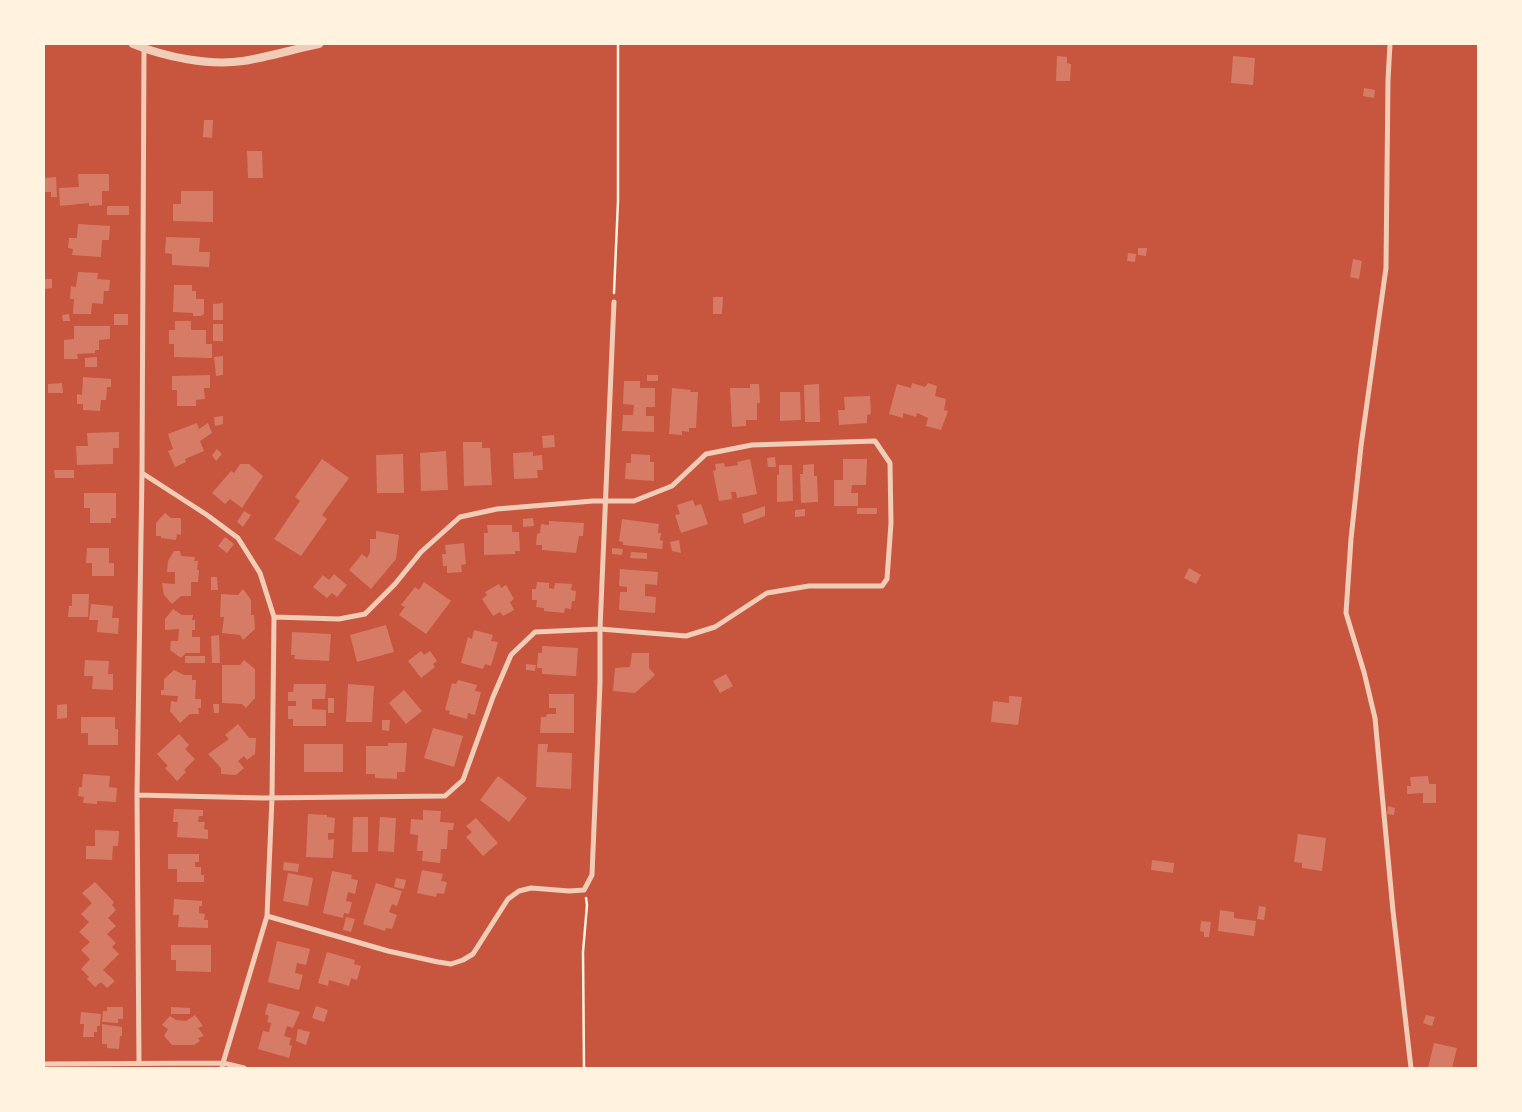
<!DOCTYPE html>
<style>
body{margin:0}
#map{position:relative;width:1522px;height:1112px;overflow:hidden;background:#c8553d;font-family:Spectral,serif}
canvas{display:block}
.frame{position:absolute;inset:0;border:45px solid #fff3e0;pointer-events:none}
</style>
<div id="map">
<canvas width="1522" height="1112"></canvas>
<div class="frame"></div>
</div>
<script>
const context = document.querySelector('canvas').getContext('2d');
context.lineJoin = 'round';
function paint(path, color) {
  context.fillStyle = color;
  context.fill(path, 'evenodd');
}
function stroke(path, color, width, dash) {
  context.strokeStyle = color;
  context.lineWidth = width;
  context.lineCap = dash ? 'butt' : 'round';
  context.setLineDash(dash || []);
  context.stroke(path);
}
const building = new Path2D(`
 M1057 56 1067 57V63L1071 64 1070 81H1056Z
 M1233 56 1255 58 1253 85 1231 83Z
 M1364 88 1375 90 1374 98 1363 96Z
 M204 120H213L212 138 203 137Z
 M247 151H262L263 178H248Z
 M78 174H109V191H102V205L89 206V203L60 206 59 188 79 187Z
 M56 177 57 197H51V192H44V178Z
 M181 191H213V222L173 221V204H181Z
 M107 206H129V215H107Z
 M78 224 110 226 109 240H102L101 257 72 255 73 249 68 248 69 238H77Z
 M166 237 200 238 199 252H210L209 267 172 265V254L165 253Z
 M1138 248H1147L1146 256 1138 255Z
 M1128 253 1136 254 1135 262 1127 261Z
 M1353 259 1362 261 1359 279 1350 277Z
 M78 272 98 273 97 279 110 280 109 291H104L103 304 92 303 91 314H73L74 299H70L71 286 76 287Z
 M44 279H52V288L44 289Z
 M174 285H192V291H196V299H204V314L201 316H193V313L173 312Z
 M713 297H723L722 314H713Z
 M223 303V320H213V304Z
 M69 314 70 321H63L62 315Z
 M114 314H128V325H114Z
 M175 321H191V330H206V344H212V358L174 357V344H169V330H175Z
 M213 324H223V341H213Z
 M74 326H110V339L99 340V350H95V353L77 354 78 359H64V340L74 339Z
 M223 356V375L216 376 214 357Z
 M97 357V367H85V358Z
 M210 375V388H204L205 399 196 400V406H177V390H172V376Z
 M647 375H658V381H647Z
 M83 377 111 379V387H107L106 400H101L100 411 83 410V404H77V394L82 395Z
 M624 381H640V388H655V407H646V416H654V432L622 431 623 415H633L634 405 623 404Z
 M62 383 63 393H48V384Z
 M912 383 925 387 928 383 937 386 935 396 946 399 944 410 948 411 941 430 926 426 928 418 917 413 916 417 903 413V418L889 414 897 384 911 388Z
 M750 384H759L760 403H757V420H746V426L732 427 730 388H750Z
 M819 384 820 422H805L804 385Z
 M672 388 691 390 690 392H698L696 428H689V432L682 431V435L669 434Z
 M780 392H800L801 420 780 421Z
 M870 396 871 414 867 415V423L839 425 838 410H845L844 397Z
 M223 416V424L215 426 214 417Z
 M197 423 199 429 208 423 212 433 200 441 204 451 185 459 186 462 175 467 168 451 173 449 168 434Z
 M119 432V448H113V464L77 465 76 446H88L87 433Z
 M554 435 555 447 543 448 542 436Z
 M463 442H482V448H490L492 485 464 486Z
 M217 449 222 454 216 461 212 455Z
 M446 451 448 490 421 491 420 453Z
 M533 452V456L542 455 543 470H537L538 478 514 479 513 453Z
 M403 454 404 493H377L376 455Z
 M631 454 650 455V462H654V481L625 479 626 463H631Z
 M775 457 776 467H768L767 458Z
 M322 459 349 478 322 515 327 519 301 556 274 539 300 501 295 497Z
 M750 459 757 494 737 498 736 492H731L732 499 719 501 713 471 716 470 715 464 724 463 725 467 738 465 737 462Z
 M843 459H867L866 485H852L851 493H858V506H834V480H843Z
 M240 464H249L263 476 242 508 230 499 225 504 212 493 231 471 234 473Z
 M814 464V476H817L818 502 801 503 800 474H803V465Z
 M779 465H792L793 501 777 502V475H779Z
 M54 470H74V478H55Z
 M84 493H116V518H111V523H90V508H84Z
 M693 500 695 506 701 504 708 524 681 533 675 515 680 514 677 505Z
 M765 506V516L744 524 742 514Z
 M857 508H877V514H857Z
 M805 509V516L795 517V510Z
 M244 511 251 515 243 527 237 522Z
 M165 513 171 518H181V535L177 534 176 540 161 538V536H156V523Z
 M533 518 534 526 523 527V519Z
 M622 519 659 524 658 533H661L660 540 663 541 662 549 623 545V542L619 541Z
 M549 521 584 523 583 536H579L576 553 542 550V545H536L537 534 540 533 541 524 549 525Z
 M487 525H512V532H519L520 551H515V554L484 555V533H488Z
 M376 531 399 535 396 559 371 589 349 570 362 554 367 558 370 553V539H376Z
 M225 537 234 544 227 553 218 546Z
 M679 540 681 553 672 551 670 542Z
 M464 543 466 564 461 565 462 572 447 573V566H443L442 554H446L445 545Z
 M87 548H109V563H114V576H92V563H86Z
 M612 548 623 549 622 555 612 554Z
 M174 551H180L181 556 195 557 194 561H198L197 570H199L198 582H191V596H181L172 604 164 595 162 583 175 584V572H167L168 561Z
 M631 552 647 553V559L630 558Z
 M1189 568 1201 575 1196 584 1184 578Z
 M620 569 658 572 657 585 645 584V596L656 597 655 613 619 610 620 592H627V587L619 586Z
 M334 574 347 585 337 597 332 593 327 598 313 587 323 575 329 580Z
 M211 577H217L218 590H211Z
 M424 582 451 601 426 634 399 615 405 607 401 605 415 587 419 590Z
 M537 582 549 583V588L554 589 555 583 572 584 571 590 576 591 575 601H572L571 609 565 608 564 613 544 611V608L536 607 537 600H532V589H536Z
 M499 584 501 588 506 585 514 599 510 602 514 610 503 616 500 612 493 616 482 599 487 595 485 592Z
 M243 589 251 600V615H254L255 629 243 640 240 635 222 633 224 617H220L221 594 238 595Z
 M72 594H89L88 617H68L69 606H72Z
 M91 604 113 606 112 618H119L118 634 97 632 98 620H89Z
 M173 609 182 615H193L192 620H195V630H192V637H200V653H186L181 658 170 650 171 641H178L179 629 165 630V619Z
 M386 625 394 652 357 662 350 635Z
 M474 630 493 635 491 641 498 642 491 666 485 664 483 669 461 663 468 637 472 639Z
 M292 632 331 634 329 661 294 659 295 655H291Z
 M219 635 220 663H212L211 636Z
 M542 646 578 648 576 676 542 674V668H537L538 653H542Z
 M421 651 424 655 430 651 437 661 433 664 435 667 421 678 408 661Z
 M632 653H649V668L655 675 635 693 613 691 615 668 630 667Z
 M185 656H205V663H185Z
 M85 660 109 661 108 674H113V690L92 689 93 676H84Z
 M244 660 255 669V698L246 708 242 704 222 703V665H240Z
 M526 664 536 665 535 671 526 670Z
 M174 670 184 675H192V680H196L195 699H201V708H198L199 714H190L180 723 170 711 171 701 177 702 178 696 161 695V690H164V679Z
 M726 674 733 686 720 693 713 681Z
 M458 680 477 685 475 691 481 692 475 715 468 713 467 719 449 714 450 711 445 710 452 683 456 684Z
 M294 684H326L325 699H312V709L326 710V726H293V719H288V706H296V701H288V692H293Z
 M348 684 374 686 372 722H346Z
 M404 690 422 711 406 724 389 703Z
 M549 694H574V733H540L541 717H546L547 714H556V708H549Z
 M1009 696 1022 697 1018 725 991 722 993 701 1009 703Z
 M328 698H334V713H328Z
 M67 704V718L57 719V705Z
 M213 704H219V713H214Z
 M81 717H115V729H118V745H88V733H81Z
 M382 720H390L389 731 382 730Z
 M238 724 249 738H256L255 754 247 760 244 756 238 761 244 768 236 775 221 774V768L208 754 229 739 225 735Z
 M433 728 463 736 454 767 424 758Z
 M179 734 189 745 185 749 195 759 184 770 186 772 177 781 165 768 168 766 157 754Z
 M388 743H407L405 772H397V779L375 778V774H366V746H388Z
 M304 744H343V772H304Z
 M538 744H548L547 752 572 753 571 789 536 787Z
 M83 774 110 776 109 787 117 788 116 802 97 801V804L83 803 84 797 78 796 79 787H82Z
 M498 776 527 798 509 822 480 800Z
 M1428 776 1429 784H1436V803H1423V793L1407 794V786H1411L1410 777Z
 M1388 806 1395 808 1394 815 1387 814Z
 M174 809 203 810V816H199L198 822H205L204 829 208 830V839L177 837 178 822H173Z
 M423 810 441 811 440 822 454 823 453 830H448L447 849H441L440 863 422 861 423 851H417L418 835 410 834 411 819 423 820Z
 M308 814 327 815V817L335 818 334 833H328V840L334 839 333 858 306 857Z
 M353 817H368V852H352Z
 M380 817 396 818 394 852 378 851Z
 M476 818 498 843 483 856 466 837 472 832 466 826Z
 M95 830 119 831 118 846H113L112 860 86 859V846H95Z
 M1298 834 1326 838 1322 871 1302 868V863L1294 862Z
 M168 854H199V862H195V867H201V875H204V882H177V869H168Z
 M1152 860 1174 863 1173 873 1151 870Z
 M284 862 299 864 298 872 283 870Z
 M422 870 443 874 441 881 447 882 444 894 437 893 436 897 417 893Z
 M332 871 352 875 351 879 358 880 355 894 348 892 346 901 352 902 349 914 344 913 343 918 323 913Z
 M288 873 313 878 308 906 283 901Z
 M396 878 406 880 404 889 394 887Z
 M95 882 114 902 112 905 116 910 108 918 116 926 107 934 116 943 112 947 119 954 103 970 115 981 107 988 101 982 95 987 87 979 89 977 81 969 90 959 81 950 90 942 79 932 89 922 81 914 92 903 82 893Z
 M376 883 402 891 397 906 392 904 389 912 397 915 392 929 386 928 385 931 363 924Z
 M174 899 202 901V906H199V913L205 914 204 920H208V928L178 927 179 915H173Z
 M1259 906 1266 907 1264 920 1257 919Z
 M1220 910 1234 912V918L1256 921 1254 936 1218 931Z
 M346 917 355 919 351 932 343 930Z
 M1201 921 1211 922 1209 937H1204V932L1200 931Z
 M277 941 310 949 306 965 297 963 295 973 303 975 299 990 268 982Z
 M171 945H211V972L176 971V960H171Z
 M327 952 355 960 354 964 361 966 357 980 351 978 349 986 329 980 328 986 318 983Z
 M268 1003 300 1012 293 1028 287 1026 284 1036 291 1038 289 1045 292 1046 289 1058 258 1049 263 1031 269 1032 271 1023 267 1022 269 1016 265 1014Z
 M316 1006 328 1010 324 1022 312 1018Z
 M107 1007H123V1019H118V1023L102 1022 103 1011H107Z
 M171 1007 190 1008V1014H171Z
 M81 1012 101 1014 100 1026H97V1032H94V1037H83L84 1024H80Z
 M195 1015 203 1026 198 1028 204 1036 198 1038 200 1041 194 1045H172L164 1036 168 1029 162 1025 170 1016 176 1020 186 1021Z
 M1426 1015 1435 1017 1432 1026 1423 1023Z
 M102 1024 122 1027V1036H120L119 1049 107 1048V1044H102Z
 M298 1029 310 1032 306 1045 296 1041Z
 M1434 1043 1457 1048 1452 1068H1428Z`);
const path = new Path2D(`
 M614 293 618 201V44
 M584 1068 583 952 587 905 586 898`);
const minor = new Path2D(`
 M1390 44 1388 80 1386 268 1361 446 1351 539 1346 613 1364 672 1375 718 1393 911 1411 1068
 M137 795 263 798 445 796 463 780 493 697 511 655 535 632 600 629 686 636 715 627 767 593 809 586H882L887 579 891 523 890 463 875 441 752 445 706 454 672 486 634 501H593L497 509 460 517 421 552 395 584 365 614 339 619 274 617
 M267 916 388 951 438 962 451 964 463 960 473 954 508 899 519 891 531 888 569 891 584 890 592 875 600 683V629L614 302
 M139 1063 137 795 142 473 144 48
 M44 1064 223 1063 267 916 272 798 274 617 260 573 238 538 207 515 142 473
 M222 1068 223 1063 244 1068`);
const tertiary = new Path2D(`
 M133 44C165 57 209 66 243 61 269 57 294 49 319 44`);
paint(building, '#d67c66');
stroke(path, '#fff3e0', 2.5);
stroke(minor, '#f1ccb7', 5);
stroke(tertiary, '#f1ccb7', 8);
</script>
